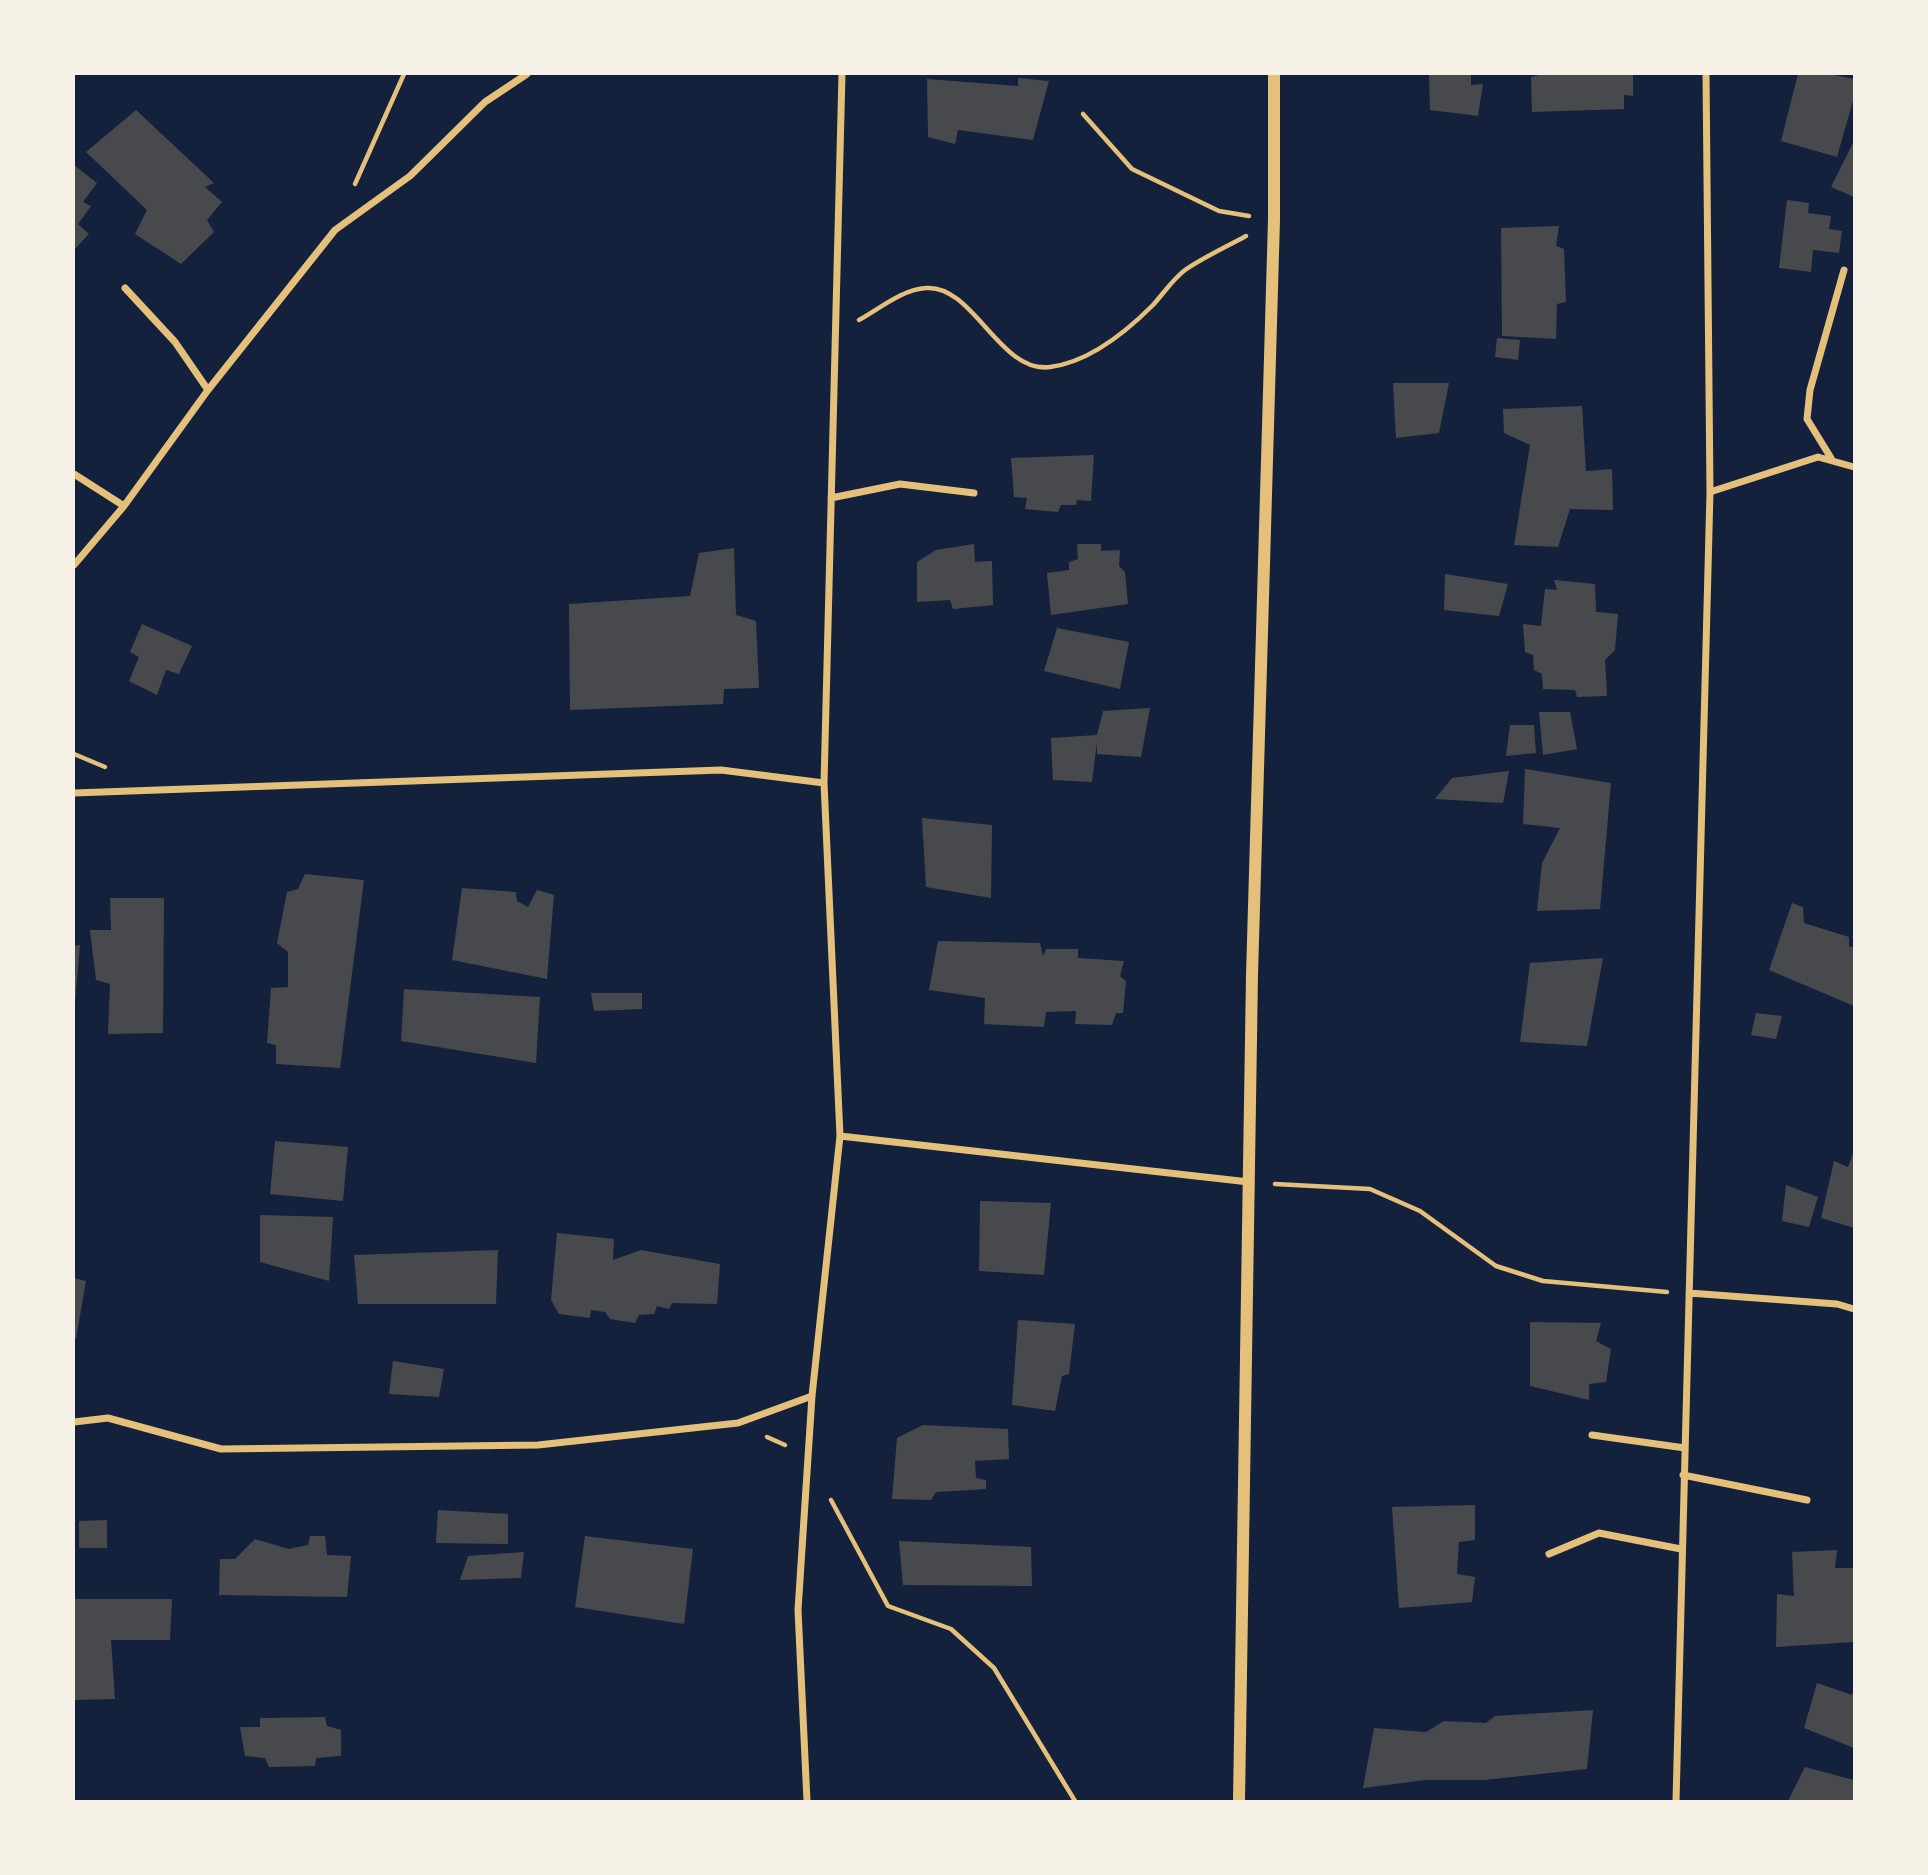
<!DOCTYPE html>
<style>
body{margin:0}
#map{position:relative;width:1928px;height:1875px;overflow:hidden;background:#14213d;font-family:Karla,sans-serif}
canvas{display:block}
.frame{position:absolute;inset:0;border:75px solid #f6f1e7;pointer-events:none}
</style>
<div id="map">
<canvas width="1928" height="1875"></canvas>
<div class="frame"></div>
</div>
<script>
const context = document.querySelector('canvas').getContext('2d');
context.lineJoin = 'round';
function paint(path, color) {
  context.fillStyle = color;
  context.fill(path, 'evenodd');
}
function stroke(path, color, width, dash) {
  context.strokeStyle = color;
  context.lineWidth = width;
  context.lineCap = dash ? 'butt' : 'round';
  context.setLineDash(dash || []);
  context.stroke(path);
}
const building = new Path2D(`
 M1429 74H1471V85L1483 84 1478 116 1430 110Z
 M1543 74H1633V96L1624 95V109L1532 112 1531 77Z
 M1798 74H1829L1854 79V97L1837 157 1781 141Z
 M1018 78 1049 81 1033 140 958 130 955 144 928 137 927 79 1018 86Z
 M136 110 214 183 205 187 222 202 207 220 214 232 181 264 135 234 147 210 86 152Z
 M1854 141V197L1831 187Z
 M74 165 97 183 83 202 91 206 78 224 89 234 74 250Z
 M1787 200 1809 203 1808 213 1831 216 1829 229 1842 231 1839 253 1813 250 1811 272 1779 268Z
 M1559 226 1556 246 1564 249 1566 302 1557 304 1556 339 1502 336 1501 228Z
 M1497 338 1520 340 1518 360 1495 357Z
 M1393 383H1449L1439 433 1396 438Z
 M1582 406 1586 471 1612 469 1613 510 1570 509 1558 547 1514 545 1530 445 1504 433 1503 409Z
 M1094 455 1091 501 1077 500 1076 505H1061L1058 512 1025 509 1027 498 1014 497 1011 458Z
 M974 544 975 562 992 561 993 605 953 609 950 600 917 602V562L936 550Z
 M1077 544H1101V551L1120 550 1119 566 1125 572 1128 604 1051 615 1047 573 1069 570V562L1078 559Z
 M734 548 736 615 756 621 759 688 724 689 723 704 570 710 569 604 690 596 699 553Z
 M1445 574 1508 584 1499 616 1444 610Z
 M1554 580 1595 584 1596 612 1618 614 1615 650 1605 660 1607 696 1577 697 1575 690 1543 689 1542 674 1534 670 1533 655 1525 652 1523 624 1541 626 1545 589 1557 590Z
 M142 624 192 646 179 674 166 670 157 695 129 681 139 657 130 652Z
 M1057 628 1129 642 1120 689 1044 671Z
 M1150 708 1141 757 1097 754V742L1092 782 1053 780 1051 738 1097 735 1103 711Z
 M1539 712H1570L1577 749 1543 755Z
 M1510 725H1534L1536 753 1506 756Z
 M1525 769 1611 783 1600 909 1537 911 1542 863 1560 828 1523 824Z
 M1509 771 1503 803 1435 799 1452 778Z
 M922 818 992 825 991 898 926 887Z
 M305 874 364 880 340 1068 276 1064V1045L267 1043 271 988 288 987V952L277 943 287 892 298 889Z
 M462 888 516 892 517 901 528 907 537 890 554 895 547 979 452 960Z
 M110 898H164L163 1033 108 1034 110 984 96 980 90 930H111Z
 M1792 903 1803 907 1804 923 1849 937V946L1854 948V1006L1769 970Z
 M938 941 1040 943 1043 956 1046 949H1078V958L1124 961 1120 976 1126 981 1123 1013H1116L1112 1025 1075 1024 1076 1011 1046 1012 1044 1027 984 1024 985 998 929 990Z
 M80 945 75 1003H74V946Z
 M1603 958 1587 1046 1520 1042 1530 963Z
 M404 989 540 997 536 1063 401 1041Z
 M591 993H642V1009L594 1011Z
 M1756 1013 1782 1016 1776 1039 1751 1035Z
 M275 1141 348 1147 343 1201 270 1194Z
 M1854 1151V1228L1821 1218 1834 1161 1848 1167Z
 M1786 1185 1818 1197 1809 1227 1782 1221Z
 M980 1201 1051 1203 1044 1275 979 1271Z
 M260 1215 333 1217 329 1281 260 1262Z
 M557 1233 614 1239 613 1260 641 1250 720 1264 717 1304 672 1303 669 1309 657 1306 654 1314 639 1315 635 1323 610 1319 605 1312 591 1310 590 1318 559 1314 551 1300Z
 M498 1250 496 1304H358L354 1255Z
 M74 1278 86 1281 76 1339 74 1338Z
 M1018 1320 1075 1324 1069 1374 1062 1376 1055 1411 1012 1405Z
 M1530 1322 1601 1323 1596 1341 1611 1349 1606 1382 1589 1384V1400L1530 1386Z
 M393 1361 444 1369 439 1397 389 1394Z
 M923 1425 1008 1429 1009 1459 975 1461 976 1478 986 1480V1489L936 1492 931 1500 892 1499 897 1438Z
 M1475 1505V1540L1459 1542 1457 1574 1475 1577 1472 1602 1399 1608 1392 1507Z
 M438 1510 508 1514V1544L436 1543Z
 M107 1520V1548H79V1521Z
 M310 1536H325L327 1555 351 1556 347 1597 219 1595 220 1559H235L255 1539 289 1549 308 1545Z
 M585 1536 693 1549 684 1624 575 1607Z
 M899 1541 1031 1547 1032 1586 903 1585Z
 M1837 1550 1835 1568H1854V1642L1776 1647 1777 1594 1794 1596 1792 1552Z
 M524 1552 521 1578 460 1580 468 1556Z
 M74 1599H172L170 1640H111L115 1699 74 1700Z
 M1817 1683 1852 1695 1854 1690V1748L1804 1728Z
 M1593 1710 1587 1769 1484 1780H1426L1363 1788 1374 1728 1426 1732 1444 1721 1486 1723 1495 1716Z
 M325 1717 327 1726 341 1730V1756L316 1758 315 1766 269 1767 265 1758 245 1756 240 1727H260V1718Z
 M1805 1767 1854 1780V1801H1788Z`);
const path = new Path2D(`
 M1083 114 1132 169 1219 211 1249 216
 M355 184 404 74
 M859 320C879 309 903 289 926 288 973 284 1000 374 1050 367 1090 362 1126 332 1153 305 1163 294 1173 279 1185 270 1204 257 1226 247 1246 236
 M74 754 105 767
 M1275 1184 1370 1189 1420 1211 1496 1266 1543 1281 1667 1292
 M767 1437 785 1445
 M831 1500 888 1606 951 1629 994 1668 1075 1801`);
const minor = new Path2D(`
 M125 288 175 342 208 390
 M1831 458 1807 419 1810 390 1844 270
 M74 474 124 506
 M1710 492 1818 457 1854 467
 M831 498 900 484 974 493
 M74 565 124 506 208 390 335 230 410 176 485 102 527 74
 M74 793 721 770 824 783
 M840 1136 1249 1182
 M1689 1293 1837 1304 1854 1309
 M74 1422 108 1418 221 1449 538 1445 738 1423 812 1396
 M1592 1435 1685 1448
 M1683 1475 1807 1500
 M1549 1554 1599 1533 1681 1549
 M807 1801 798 1610 812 1396 840 1136 824 783 842 74
 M1676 1801 1710 492 1706 74`);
const tertiary = new Path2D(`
 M1239 1801 1252 975 1274 220V74`);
paint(building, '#48494c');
stroke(path, '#e5c07b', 4.5);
stroke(minor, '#e5c07b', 7);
stroke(tertiary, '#e5c07b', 12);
</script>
